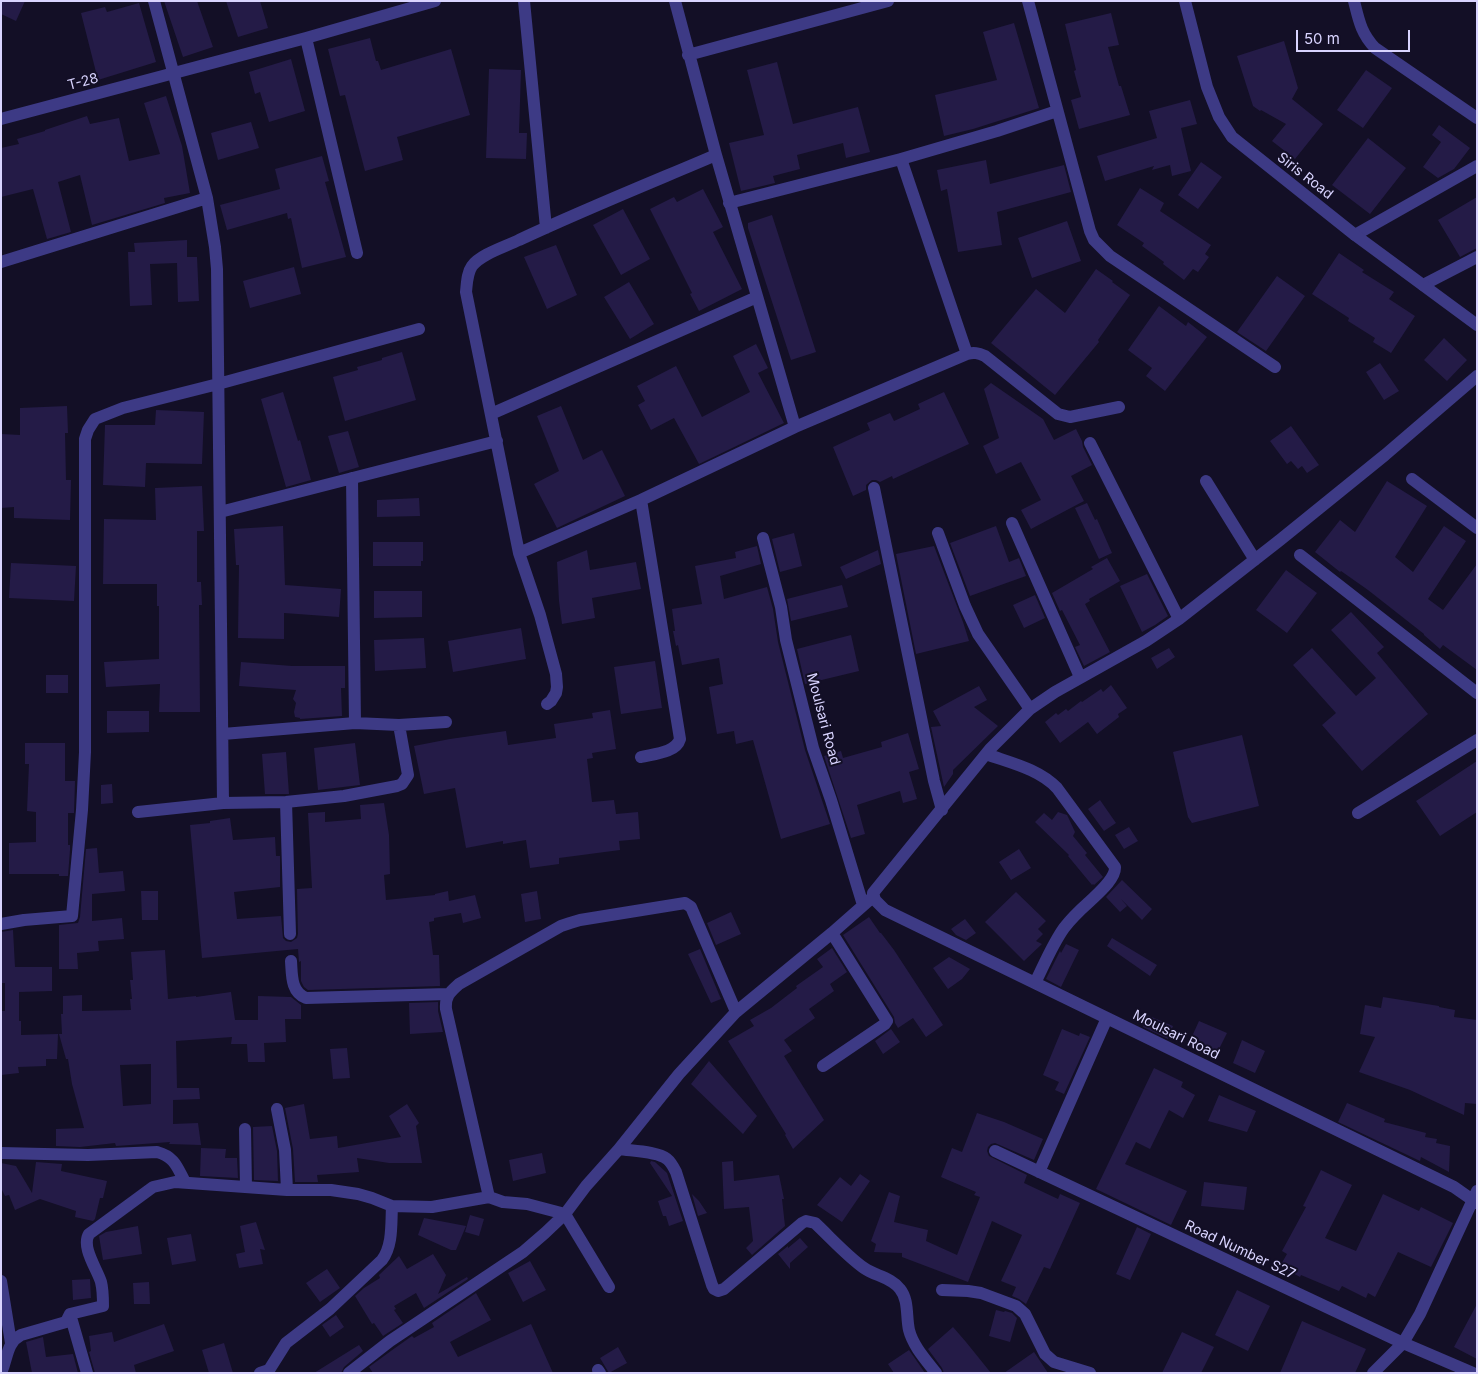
<!DOCTYPE html>
<style>
body{margin:0}
#map{position:relative;width:1478px;height:1374px;overflow:hidden;background:#130f26;font-family:Inter,sans-serif}
canvas{display:block}
.frame{position:absolute;inset:0;border:2px solid #d9d4ff;pointer-events:none}
.scale{position:absolute;left:1296px;top:30px;width:114px;height:22px;box-sizing:border-box;border:2px solid #d9d4ff;border-top:0;padding-left:6px;font-size:15px;line-height:18px;white-space:nowrap;color:#d9d4ff;-webkit-text-stroke:4px #130f26;paint-order:stroke}
</style>
<div id="map">
<canvas width="1478" height="1374"></canvas>
<div class="frame"></div>
<div class="scale">50 m</div>
</div>
<script>
const context = document.querySelector('canvas').getContext('2d');
context.lineJoin = 'round';
function paint(path, color) {
  context.fillStyle = color;
  context.fill(path, 'evenodd');
}
function stroke(path, color, width, dash) {
  context.strokeStyle = color;
  context.lineWidth = width;
  context.lineCap = dash ? 'butt' : 'round';
  context.setLineDash(dash || []);
  context.stroke(path);
}
function drawText(font, color, halo, rows, align = 'center') {
  context.font = font + ' Inter,sans-serif';
  context.lineWidth = 4;
  context.setLineDash([]);
  context.textBaseline = 'middle';
  context.strokeStyle = halo;
  context.fillStyle = color;
  for (const [text, x, y, turn = 0] of rows) {
    context.save();
    context.translate(x, y);
    context.rotate((+turn || 0) * Math.PI / 180);
    context.textAlign = isNaN(turn) ? turn : align;
    if (halo) context.strokeText(text, 0, 0);
    context.fillText(text, 0, 0);
    context.restore();
  }
}
const building = new Path2D(`
 M1 1H25L16 21 1 14Z
 M164 1H197L213 47 183 57Z
 M226 1H260L268 28 238 37Z
 M139 3 156 62 98 80 81 13 105 7 107 12Z
 M1111 13 1119 45 1108 47 1119 86H1121L1130 115 1079 129 1071 100 1081 97 1074 71 1076 70 1065 24Z
 M1014 23 1039 108 973 129 944 136 935 95 997 80 983 32Z
 M370 38 376 61H378L381 70 451 49 470 115 397 137 403 160 365 171 345 95 340 96 328 49Z
 M1284 41 1298 88 1292 99 1323 124 1295 159 1272 141 1286 124 1261 110 1260 111 1253 106 1237 56Z
 M291 59 305 111 269 122 260 92 255 94 249 72Z
 M777 62 793 124 858 107 870 152 846 158 843 143 797 155 800 169 773 176 775 183 741 191 729 143 764 135 747 70Z
 M489 69 521 70 519 133H527L526 159 486 158Z
 M1366 70 1392 88 1363 128 1337 110Z
 M166 96 182 146 190 193 164 198 165 203 92 225 80 175 58 182 71 232 47 239 33 189 1 197V148L19 144 17 139 45 131V130L87 116 90 124 119 118 129 161 160 154 144 103Z
 M1190 100 1197 124 1181 128 1191 171 1172 176 1170 165 1152 170 1154 166 1105 181 1097 156 1157 138 1149 111Z
 M251 122 259 148 218 160 211 133Z
 M1439 125 1470 148 1454 169 1438 178 1423 167 1441 142 1432 135Z
 M1368 138 1406 168 1370 214 1332 185Z
 M322 156 329 181 325 182 346 257 302 268 291 218 288 219 287 213 227 230 220 205 280 189 275 169Z
 M986 160 990 184 1064 165 1071 192 997 212 1002 245 958 252 947 189 941 191 937 170Z
 M1201 162 1222 177 1198 209 1178 195Z
 M1140 188 1164 203 1160 211 1211 245 1205 254 1209 257 1198 272 1193 269 1184 280 1163 264 1164 262 1142 246 1144 243 1117 225Z
 M703 189 723 227 713 232 742 289 699 311 690 294 692 293 650 209 674 197 677 202Z
 M1477 197V248L1460 257 1438 220Z
 M623 209 650 259 621 275 593 225Z
 M772 215 816 352 791 360 748 228V223Z
 M1067 221 1081 261 1032 278 1018 238Z
 M187 240V257H197L199 301 178 302 177 263 150 264 152 305 130 306 128 252H135L134 243Z
 M556 245 577 295 547 309 524 257Z
 M1339 253 1364 270 1362 272 1394 292 1389 299 1415 316 1391 353 1373 342 1375 338 1348 321 1349 318 1312 294Z
 M294 267 301 294 250 308 243 281Z
 M1096 269 1113 281 1112 282 1130 295 1098 340 1099 342 1055 395 991 343 1036 289 1065 313Z
 M1277 276 1305 296 1266 351 1237 332Z
 M629 282 654 324 630 339 604 297Z
 M1159 306 1186 326 1188 322 1207 337 1165 391 1146 376 1152 368 1128 350Z
 M1444 338 1467 360 1447 381 1424 360Z
 M756 344 768 368 758 373 784 423 699 464 674 418 651 430 638 405 645 401 637 386 676 366 702 417 750 392 733 356Z
 M402 352 416 400 345 421 333 377 358 370 357 367 382 360V358Z
 M1380 363 1399 391 1384 400 1366 372Z
 M991 383 1043 419 1054 440 1076 429 1082 441 1083 447 1092 465 1071 476 1084 501 1031 529 1021 510 1041 500 1021 462 996 474 983 446 999 438 984 389Z
 M283 392 298 441 300 440 311 480 286 487 261 399Z
 M944 392 969 444 893 479 892 476 880 482 876 480H872L866 485V490L853 496 833 447 870 430 867 423 890 413 894 421 920 409 918 404Z
 M67 406 68 433H65L66 480H71L70 520 14 518V507L1 508V434L20 435V408Z
 M561 406 583 460 602 450 625 496 557 528 534 484 559 471 537 416Z
 M156 410 204 412 202 464 146 463 145 487 103 485 105 425H155Z
 M1291 426 1319 465 1307 473 1302 466 1298 469 1291 461 1287 464 1270 441Z
 M348 431 359 467 339 473 328 436Z
 M1387 481 1427 506 1395 557 1413 572 1444 526 1466 541 1428 599 1443 610 1477 564V670L1443 645 1440 649 1424 635V634L1368 590 1341 571 1340 572 1315 552 1340 520 1355 532Z
 M202 486 204 531H197V582H201L202 605H199L200 712H159L160 684 106 687 104 662 159 659V606H157V584H103L104 519 156 520 155 488Z
 M419 498 420 516 377 517V500Z
 M1087 503 1095 520 1097 519 1112 553 1099 559 1075 508Z
 M283 526 285 585 341 589 339 617 284 613V639L238 638 239 565H236L234 529Z
 M996 526 1009 562 1019 558 1026 576 970 596 950 543Z
 M794 533 802 566 780 572 772 539Z
 M373 542H423V561H421V566H373Z
 M757 546 761 564 720 576 724 599 767 587 773 609 778 642 805 750 830 824 781 839 753 740 736 744 734 731 717 734 709 687 723 684 719 658 682 665 678 645 676 646 673 631H675L672 609 702 604 695 566 736 558 735 552Z
 M934 546 963 622 969 641 916 654 896 554Z
 M587 550 590 570 636 562 641 589 592 598 595 618 562 624 559 601 557 562Z
 M878 550 881 564 846 579 840 567Z
 M1107 558 1120 581 1089 599 1090 601 1085 604 1110 652 1084 666 1075 647 1080 645 1062 610 1060 611 1052 593 1093 569 1091 567Z
 M11 563 76 566 74 601 9 598Z
 M1286 570 1317 593 1287 633 1256 610Z
 M1147 574 1168 616 1155 625 1142 632 1120 586Z
 M842 585 848 607 791 621 787 599Z
 M374 591H422V617L374 618Z
 M1035 595 1045 618 1024 628 1013 605Z
 M1351 612 1384 647 1377 653 1428 714 1362 771 1322 725 1336 713 1293 665 1312 648 1356 696 1376 678 1331 630Z
 M521 628 526 659 453 672 448 641Z
 M851 635 859 671 805 684 797 649Z
 M424 638 426 668 375 671 374 640Z
 M1169 648 1175 657 1157 669 1151 658Z
 M655 661 662 708 621 714 614 667Z
 M241 662 292 666H345V688H341L342 716 300 719V718L295 717 294 712 296 703 293 699 296 690 239 686Z
 M46 675H68V693H46Z
 M1111 685 1127 708 1118 714 1119 717 1097 734 1088 722 1060 743 1045 722 1056 713 1058 715 1066 709 1068 711 1081 701 1082 702 1101 689 1103 692Z
 M979 686 987 700 974 707 998 726 953 770V774L944 787 931 727 941 726 933 711Z
 M610 710 616 749 592 753 593 758 587 759 592 802 614 800 616 814 638 812 640 839 619 841 620 850 559 858V864L530 868 526 840 503 844V841L466 848 455 788 424 794 414 746 450 739 506 731 508 745 556 738 554 724 593 718 592 713Z
 M107 711H149V732L107 733Z
 M908 733 919 769 909 772 917 799 903 803 900 791 857 805 865 834 851 838 824 756 841 751 843 758 882 747 881 742Z
 M1242 735 1259 806 1192 823 1188 817 1173 752Z
 M25 743H65V781H75L74 813H68V845H70V850L68 876H59V874H9V843L36 842V812L27 811 29 764H25Z
 M355 743 360 785 318 790 314 748Z
 M286 752 289 794H265L262 754Z
 M1477 761V812L1440 836 1416 801Z
 M112 784 113 803 101 804V785Z
 M1100 800 1116 823 1104 831 1088 809Z
 M384 803 389 835 390 874 384 875 386 900 435 895V894L448 891 449 901 475 895 481 918 463 923 461 913 434 918V921L429 922 433 955H439L440 986 308 990 304 987 301 981V961L299 962 298 949 202 958 190 825 210 823V821L230 818 233 840 275 837 276 856H280V887L234 892 237 919 281 916 283 938 286 941 291 942 297 938 298 934 297 889 312 888 308 813 325 812V822L361 819 360 805Z
 M1058 812 1067 815 1069 819 1075 832 1073 836 1087 853 1085 855 1103 877 1094 885 1093 884 1092 885 1068 856 1069 855 1035 822 1044 813 1052 820Z
 M1129 827 1138 841 1124 849 1115 835Z
 M97 848 99 873 123 871 125 891 92 894V921L122 918 124 939 98 941 99 951 77 953 78 969H59V925L78 923 80 917 86 849Z
 M1019 849 1031 868 1011 880 999 862Z
 M1122 880 1152 909 1142 920 1121 899 1127 906 1120 912 1106 897Z
 M141 891H158V920H142Z
 M537 891 541 919 525 922 521 894Z
 M1016 892 1046 921 1038 929 1043 934 1036 941 1042 944 1024 961 985 922Z
 M731 912 741 934 716 945 707 923Z
 M869 917 880 933H881L894 950 943 1025 926 1037 913 1018 898 1028 895 1023 894 1017 843 935Z
 M965 919 976 933 966 940 956 935 951 929Z
 M13 930 15 967H52V991L19 992V1021H21V1035L58 1034 57 1059H46V1066L18 1067 19 1073 1 1075V1011H5V983H1V932Z
 M1112 938 1157 965 1150 976 1107 946Z
 M1066 944 1079 950 1061 987 1046 979 1060 951 1061 953Z
 M832 948 847 972 830 984 834 991 809 1009 815 1018 784 1040 792 1051 784 1056 824 1120 793 1149 785 1135 786 1134 728 1041 754 1026 750 1020 771 1008 797 988 796 986 823 967 817 959Z
 M700 949 721 999 711 1003 688 954Z
 M165 950 168 999 196 996V997L231 992 235 1020H258V996L291 997 301 1005V1019H285L286 1042 264 1043 265 1062H248L247 1044H231L232 1037 176 1041 177 1088H199L200 1099 173 1100V1124L198 1123 201 1145 169 1144 170 1142 116 1146 115 1143 80 1147 56 1146V1129L84 1128 72 1084 68 1059H66L59 1034H62L61 1014H63V996L82 995V1011L131 1010 130 999H132L130 980H133L131 952ZM151 1064V1104L123 1106 120 1065Z
 M949 957 970 969 962 979 948 989 933 968Z
 M1383 997 1439 1006V1007L1455 1010 1454 1017 1477 1020V1104L1465 1103 1464 1115 1410 1090 1359 1072 1375 1037 1360 1034 1365 1005 1381 1008Z
 M438 1002V1011L443 1032 410 1034 409 1003Z
 M1147 1015 1173 1026 1168 1039 1143 1027Z
 M1199 1021 1227 1033 1216 1055 1189 1043Z
 M891 1029 900 1042 883 1054 875 1041Z
 M1062 1029 1079 1036 1080 1033 1090 1037 1064 1094 1055 1090 1059 1082 1043 1075Z
 M1242 1040 1265 1051 1255 1073 1233 1063Z
 M347 1048 350 1078 333 1079 330 1049Z
 M709 1061 757 1116 743 1134 691 1084Z
 M1154 1068 1183 1082 1181 1087 1195 1095 1183 1118 1169 1110 1150 1149 1136 1142 1125 1164 1187 1191 1171 1225 1096 1189Z
 M1219 1095 1256 1111 1247 1132 1208 1121Z
 M1347 1103 1385 1119 1384 1122 1426 1133 1425 1137 1437 1139 1436 1143 1450 1146 1449 1172 1421 1157 1420 1161 1338 1122Z
 M304 1104 310 1139 337 1136 338 1148 401 1137 389 1116 407 1104 419 1123 416 1126 422 1163H389L357 1158 359 1172 317 1175 318 1182H295L293 1149 285 1108Z
 M977 1113 1004 1122 1043 1139 1034 1160 995 1143 991 1144 988 1147 987 1151 989 1156 1027 1175 1024 1183 1058 1199 1060 1194 1080 1203 1050 1269 1044 1267 1026 1304 1019 1299 1012 1296 1016 1287 1001 1281 1022 1235 992 1221 968 1282 902 1257V1253L874 1252 876 1244 871 1241 889 1192 900 1196 894 1222 928 1230 926 1241 957 1255 980 1197 974 1195 976 1192 941 1177 952 1148 962 1152Z
 M272 1126 277 1151 278 1181 254 1180 253 1127Z
 M201 1148 226 1149 225 1158H237L238 1178 200 1176Z
 M542 1153 546 1173 513 1181 509 1160Z
 M651 1161 655 1162 667 1173 683 1221 669 1226 666 1216H663L658 1201 672 1196 650 1163Z
 M733 1161 734 1181 779 1175 784 1199H782L785 1226 752 1255 746 1248 753 1241 749 1207 724 1209 722 1162Z
 M36 1162 62 1164 61 1171 107 1181 103 1198H100L95 1219 93 1221 75 1217 76 1211 40 1199 15 1210 9 1195 5 1196 1 1188V1163L16 1166 32 1193Z
 M1321 1170 1352 1185 1325 1238 1356 1251 1383 1194 1419 1211 1421 1207 1453 1223 1431 1267 1398 1252 1375 1297 1368 1293 1366 1298 1342 1286 1339 1291 1301 1275 1300 1277 1280 1266 1287 1254 1282 1251 1306 1207 1303 1206Z
 M860 1174 870 1181 842 1222 817 1205 840 1177 851 1186Z
 M1204 1182 1247 1187 1244 1210 1201 1206Z
 M692 1194 699 1201 707 1213 698 1216Z
 M470 1215 484 1219 479 1236 465 1232Z
 M424 1218 466 1226 456 1250H451L418 1235Z
 M256 1222 265 1250 260 1249 263 1264 239 1268 236 1254 245 1252 240 1226Z
 M138 1226 142 1254 103 1260 99 1236 106 1232Z
 M1137 1227 1151 1234 1130 1280 1116 1274Z
 M191 1234 196 1261 172 1265 167 1238Z
 M800 1238 808 1247 790 1263V1269L778 1254 788 1246V1248Z
 M433 1254 446 1275 438 1294 467 1277 468 1279 424 1308 416 1293 394 1306 396 1309 394 1310 403 1323 383 1336 374 1323 372 1324 355 1296 364 1288 380 1278 379 1275 399 1256 407 1269Z
 M530 1261 546 1290 523 1302 508 1273Z
 M327 1269 340 1288 320 1302 306 1283Z
 M90 1279 91 1298 73 1300 72 1280Z
 M149 1282 150 1304H134L133 1283Z
 M1237 1290 1270 1306 1248 1351 1215 1335Z
 M476 1293 491 1320 450 1342 458 1357 531 1324 553 1373H373L369 1367 395 1348 412 1336 414 1338 434 1327 432 1323Z
 M1477 1304V1359L1454 1347Z
 M996 1310 1004 1312 1005 1311 1012 1313 1017 1318 1010 1342 989 1336Z
 M336 1315 344 1327 330 1337 322 1325Z
 M1302 1321 1366 1349 1355 1373H1280Z
 M164 1324 174 1351 134 1365 136 1373H95L89 1352 91 1351 89 1336 112 1332 114 1342Z
 M953 1327 966 1342 991 1373H944L942 1368 928 1349Z
 M1182 1332 1214 1347 1201 1373H1162Z
 M43 1337 46 1357 73 1354 78 1373H32L26 1342Z
 M224 1343 233 1373H209L202 1350Z
 M359 1345 363 1351 344 1367 341 1373H314Z
 M618 1347 627 1363 609 1373 600 1358Z
 M909 1350 914 1357 925 1373H894L888 1364Z
 M1034 1352 1048 1373H1004Z`);
const minor = new Path2D(`
 M154 1 207 198 215 247 217 269 223 803 286 802 344 796 397 786 402 784 408 775 399 725
 M524 1 546 228
 M1028 1 1090 231 1094 240 1110 256 1275 367
 M1354 1C1359 21 1361 33 1375 48L1477 118
 M306 38 357 253
 M688 55 888 1
 M1 119 306 38 435 1
 M716 155 795 427
 M901 159 967 354
 M729 203 901 159 997 131 1057 111
 M1355 235 1477 166
 M1 262 207 198
 M1423 285 1477 257
 M1477 376 1385 455 1280 540 1179 619 1146 641 1055 692 1030 709 990 749 873 893 875 900 885 910 1454 1187 1477 1203
 M491 414 757 297
 M1090 443 1179 619
 M352 478 355 723
 M1412 479 1477 528
 M1206 481 1255 560
 M874 488 934 781 942 810
 M220 512 497 441
 M1012 523 1080 677
 M938 533 965 606 978 634 1030 709
 M763 538 781 607 786 640 813 748 831 800 863 905
 M519 553 641 500 795 427 967 354C974 352 978 353 985 356L1058 414 1070 417 1119 407
 M1300 555 1477 693
 M547 704 551 701 556 693 557 687 556 674 540 615 519 553 466 292C467 283 467 273 472 266 481 254 505 247 519 240 583 210 650 183 716 155L675 1
 M223 734 355 723 399 725 446 722
 M986 754C1011 763 1039 769 1057 788L1115 867C1116 879 1096 895 1088 903 1079 911 1071 919 1064 928 1052 945 1044 965 1035 983
 M641 757C653 754 676 753 680 739L641 500
 M286 802 290 934
 M138 812 223 803
 M1358 813 1477 740
 M1 924 24 920 72 916 82 810 85 752V439L88 430 95 419 123 408 218 384 419 329
 M291 961C292 976 291 992 306 998L448 994
 M823 1066 885 1024 887 1021 832 933
 M277 1109 285 1150 287 1190
 M245 1129 246 1187
 M619 1149C632 1151 657 1151 667 1159 671 1162 674 1168 676 1172L712 1285 714 1289 718 1291 724 1289 802 1223 806 1221 815 1223C830 1237 847 1256 864 1268 875 1276 891 1277 900 1289 909 1300 906 1317 909 1330 913 1346 926 1360 936 1373
 M995 1151 1403 1343 1473 1373
 M1 1153 88 1155 157 1152C175 1157 177 1167 185 1182
 M1039 1172 1107 1018
 M1 1281 11 1343
 M609 1287 565 1214 527 1204 503 1202 489 1197 446 1009C445 996 450 992 459 984L561 926 570 923 580 920 685 903 691 907 736 1012
 M942 1290 968 1291 981 1293 1016 1306 1025 1314 1045 1354 1054 1362 1090 1373
 M70 1314 87 1373
 M598 1370 600 1373
 M1 1373C8 1358 6 1343 21 1335L66 1322 70 1314 103 1306C103 1298 103 1290 101 1282 97 1269 81 1247 89 1234L153 1187 175 1182 287 1190H331L358 1194 372 1198 392 1206 432 1207 489 1197
 M260 1373 269 1370 286 1343 330 1309 382 1260C393 1245 391 1224 392 1206
 M349 1373 390 1341 523 1252 545 1233 565 1214 586 1186 619 1149 679 1074 736 1012 832 933 874 896
 M1373 1373 1403 1343 1420 1314 1477 1191`);
const tertiary = new Path2D(`
 M1185 1 1207 87 1219 117 1232 137 1355 235 1477 325`);
const streetNames = [
 ["T-28",83,82,-15],
 ["Siris Road",1305,176,38],
 ["Moulsari Road",823,719,75],
 ["Moulsari Road",1176,1035,26],
 ["Road Number S27",1240,1250,25]
];
paint(building, '#241b47');
stroke(minor, '#3d3a85', 12);
stroke(tertiary, '#3d3a85', 12);
drawText('14px', '#d9d4ff', '#130f26', streetNames);
</script>
